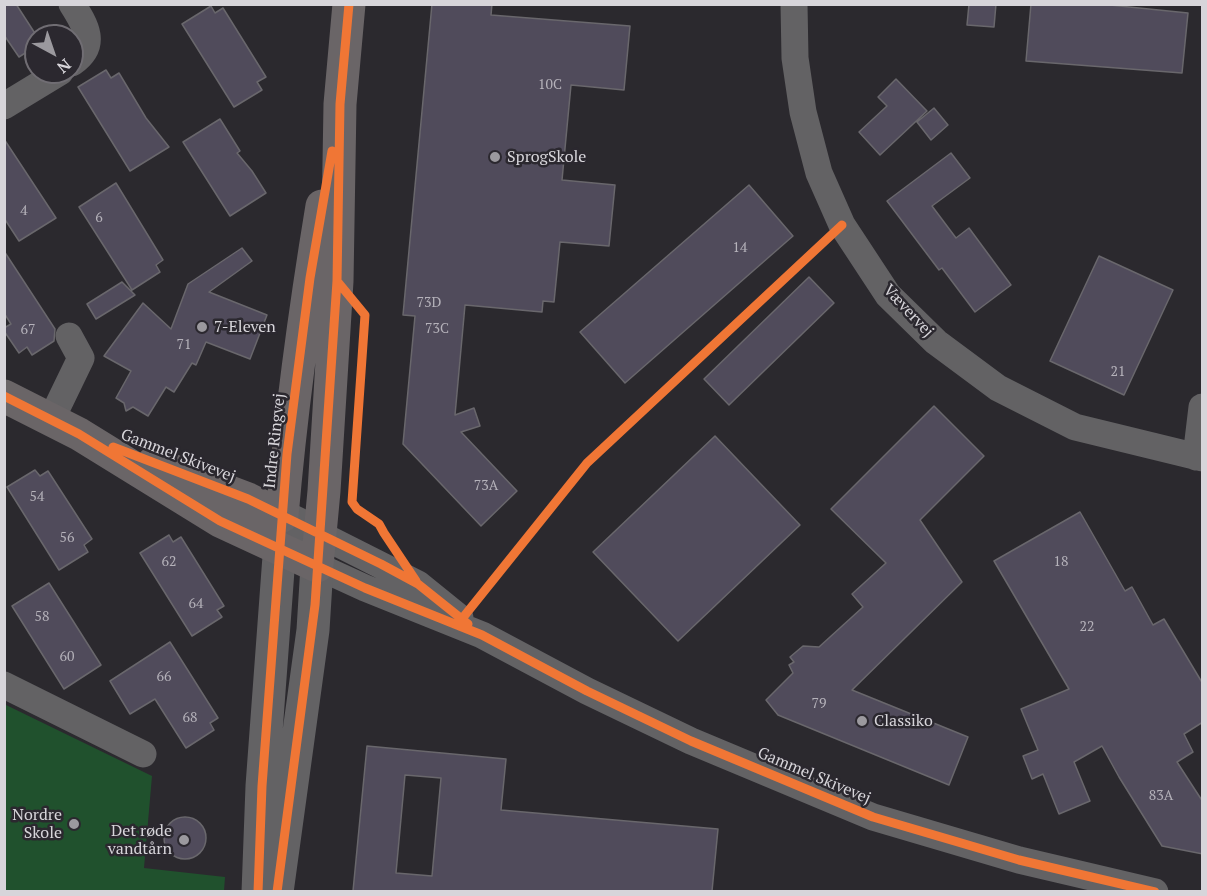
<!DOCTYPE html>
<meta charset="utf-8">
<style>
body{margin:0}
#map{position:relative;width:1207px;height:896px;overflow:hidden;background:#2b292e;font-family:"PT Serif",serif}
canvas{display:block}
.frame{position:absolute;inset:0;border:6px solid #d7d5da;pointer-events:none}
.north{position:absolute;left:24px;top:24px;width:60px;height:60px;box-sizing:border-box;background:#2b282f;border:2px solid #706d73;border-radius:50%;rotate:140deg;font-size:16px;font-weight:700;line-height:24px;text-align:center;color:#d7d5da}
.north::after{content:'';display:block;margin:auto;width:21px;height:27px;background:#9b999e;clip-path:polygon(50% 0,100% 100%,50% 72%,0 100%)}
</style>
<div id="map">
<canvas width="1207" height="896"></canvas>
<div class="frame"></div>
<div class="north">N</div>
</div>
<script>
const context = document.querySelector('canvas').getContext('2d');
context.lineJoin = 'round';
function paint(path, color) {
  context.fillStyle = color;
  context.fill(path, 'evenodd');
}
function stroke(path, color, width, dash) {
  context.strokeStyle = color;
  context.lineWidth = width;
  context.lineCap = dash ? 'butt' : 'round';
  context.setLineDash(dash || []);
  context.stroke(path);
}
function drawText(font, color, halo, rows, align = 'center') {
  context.font = font + ' "PT Serif",serif';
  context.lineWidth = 5;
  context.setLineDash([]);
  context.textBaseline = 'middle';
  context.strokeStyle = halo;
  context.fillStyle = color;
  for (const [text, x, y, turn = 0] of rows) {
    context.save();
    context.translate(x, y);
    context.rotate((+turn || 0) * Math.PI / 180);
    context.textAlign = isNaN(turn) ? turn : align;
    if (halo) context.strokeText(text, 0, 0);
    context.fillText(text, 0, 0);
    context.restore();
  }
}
const green = new Path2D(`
 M4 704 152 776 144 868 225 877 224 891H5Z`);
const building = new Path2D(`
 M4 4H16L36 35V46L19 57 4 35Z
 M432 4H492L491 15 630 26 624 90 571 85 562 180 615 185 609 246 560 242 554 302 543 301 542 312 465 305 455 415 474 408 480 426 461 432 517 491 481 526 403 444 415 316 403 315Z
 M969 4H996L994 27 967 25Z
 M1031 4H1100L1188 13 1182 73 1026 61Z
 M211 6 215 13 223 8 266 77 257 82 262 90 234 107 182 24Z
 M106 70 111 78 119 73 146 118 169 147 130 171 78 87Z
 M896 79 927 111 880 155 859 132 887 106 878 97Z
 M934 108 948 125 931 140 917 122Z
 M220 119 240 151 237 153 252 171 266 193 230 216 183 142Z
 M4 139 56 218 19 241 4 218Z
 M951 153 970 178 932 206 956 238 969 228 1011 285 975 312 942 268 939 270 887 201Z
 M116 183 163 260 156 265 160 272 132 290 79 207Z
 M749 185 793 236 625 383 580 332Z
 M242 248 252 261 209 292 267 315 250 359 206 342 196 365 192 363 174 392 166 387 148 416 133 407 126 411 124 403 116 398 131 371 104 356 143 303 171 329 188 284Z
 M4 251 55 329 54 341 32 355 27 347 19 353 4 331V328L11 324 4 313Z
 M1099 256 1173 290 1124 395 1050 361Z
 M809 277 834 303 729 405 704 379Z
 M122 282 135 295 96 319 87 304Z
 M934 406 984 456 920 520 962 582 852 690 968 737 949 785 778 715 766 700 793 673 789 665 794 662 790 657 803 646 819 647 863 607 852 594 886 563 831 509Z
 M715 436 800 525 678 641 593 552Z
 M35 470 40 476 48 471 92 539 84 545 88 552 59 570 7 487Z
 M1080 512 1125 591 1132 587 1153 625 1164 619 1203 684V722L1184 734 1193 752 1177 762 1203 802V854L1162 846 1119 777 1102 746 1074 762 1090 801 1059 814 1043 774 1032 779 1023 756 1038 750 1021 709 1069 689 994 561Z
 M169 535 173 542 181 537 224 606 217 610 222 617 192 636 140 553Z
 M49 583 101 665 64 689 12 606Z
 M170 642 218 718 210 723 214 730 186 748 155 699 130 714 110 681Z
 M367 746 506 759 501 810 718 829 712 891H353ZM405 775 441 778 432 876 396 873Z
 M164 838a21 21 0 1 1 42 0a21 21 0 1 1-42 0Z`);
const minor = new Path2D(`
 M794 4 795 58 803 112 819 173 842 225 888 295 936 342 998 388 1075 427 1202 458
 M72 63C98 45 86 26 72 4
 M4 106 60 72
 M51 420 81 358 69 336
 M1196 457 1202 407
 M319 534 418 584 460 618
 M317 566 365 588 482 635 587 691 691 741 873 817 1019 860 1155 892
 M4 685 143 754`);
const tertiary = new Path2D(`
 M258 892 262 786 282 516 319 534
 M277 892 313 630 317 566`);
const secondary = new Path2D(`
 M4 396 79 434 220 521 317 566 324 491 337 281 340 104 349 4
 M153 463 248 499 282 516C291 412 305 309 322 206`);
const cycleway = new Path2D(`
 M337 281 365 315 352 502 357 509 379 524 384 533 416 581
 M4 396 79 434 220 521 365 588 482 635 587 691 691 741 873 817 1019 860 1155 892
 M113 447 248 499 381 564 418 584 468 624
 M457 625 587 463 842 225
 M258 892 262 786 287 454 310 278 332 151
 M277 892 315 605 337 281 340 104 349 4`);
const markers = [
 [495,157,6,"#9b999e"],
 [202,327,6,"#9b999e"],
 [862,721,6,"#9b999e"],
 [74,824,6,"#9b999e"],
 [184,840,6,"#9b999e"]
];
const numberNames = [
 ["10C",550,85],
 ["4",24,211],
 ["6",99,218],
 ["14",740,248],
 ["73D",429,303],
 ["73C",437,329],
 ["67",28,330],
 ["71",184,345],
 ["21",1118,372],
 ["73A",486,486],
 ["54",37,497],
 ["56",67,538],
 ["62",169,562],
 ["18",1061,562],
 ["64",196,604],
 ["58",42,617],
 ["22",1087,627],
 ["60",67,657],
 ["66",164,677],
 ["79",819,704],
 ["68",190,718],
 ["83A",1161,796]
];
const poiNames = [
 ["SprogSkole",507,157],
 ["7-Eleven",214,327],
 ["Classiko",874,721],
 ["Nordre",62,815,"right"],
 ["Skole",62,833,"right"],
 ["Det røde",172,831,"right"],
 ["vandtårn",172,849,"right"]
];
const streetNames = [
 ["Vævervej",908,311,47],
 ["Indre Ringvej",275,441,-84],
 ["Gammel Skivevej",178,456,21],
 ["Gammel Skivevej",814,776,23]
];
paint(green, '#20512d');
paint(building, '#504b5b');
stroke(building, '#69676c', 1.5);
stroke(minor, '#636264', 27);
stroke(tertiary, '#636264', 33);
stroke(secondary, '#6a6567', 33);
stroke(cycleway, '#f07635', 9);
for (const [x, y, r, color] of markers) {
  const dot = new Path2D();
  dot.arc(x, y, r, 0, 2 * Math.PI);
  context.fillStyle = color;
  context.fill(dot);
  stroke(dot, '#2b282f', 2);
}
drawText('14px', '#b5b2ba', null, numberNames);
drawText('16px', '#d7d5da', '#2b282f', poiNames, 'left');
drawText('16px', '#d7d5da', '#2b282f', streetNames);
</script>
